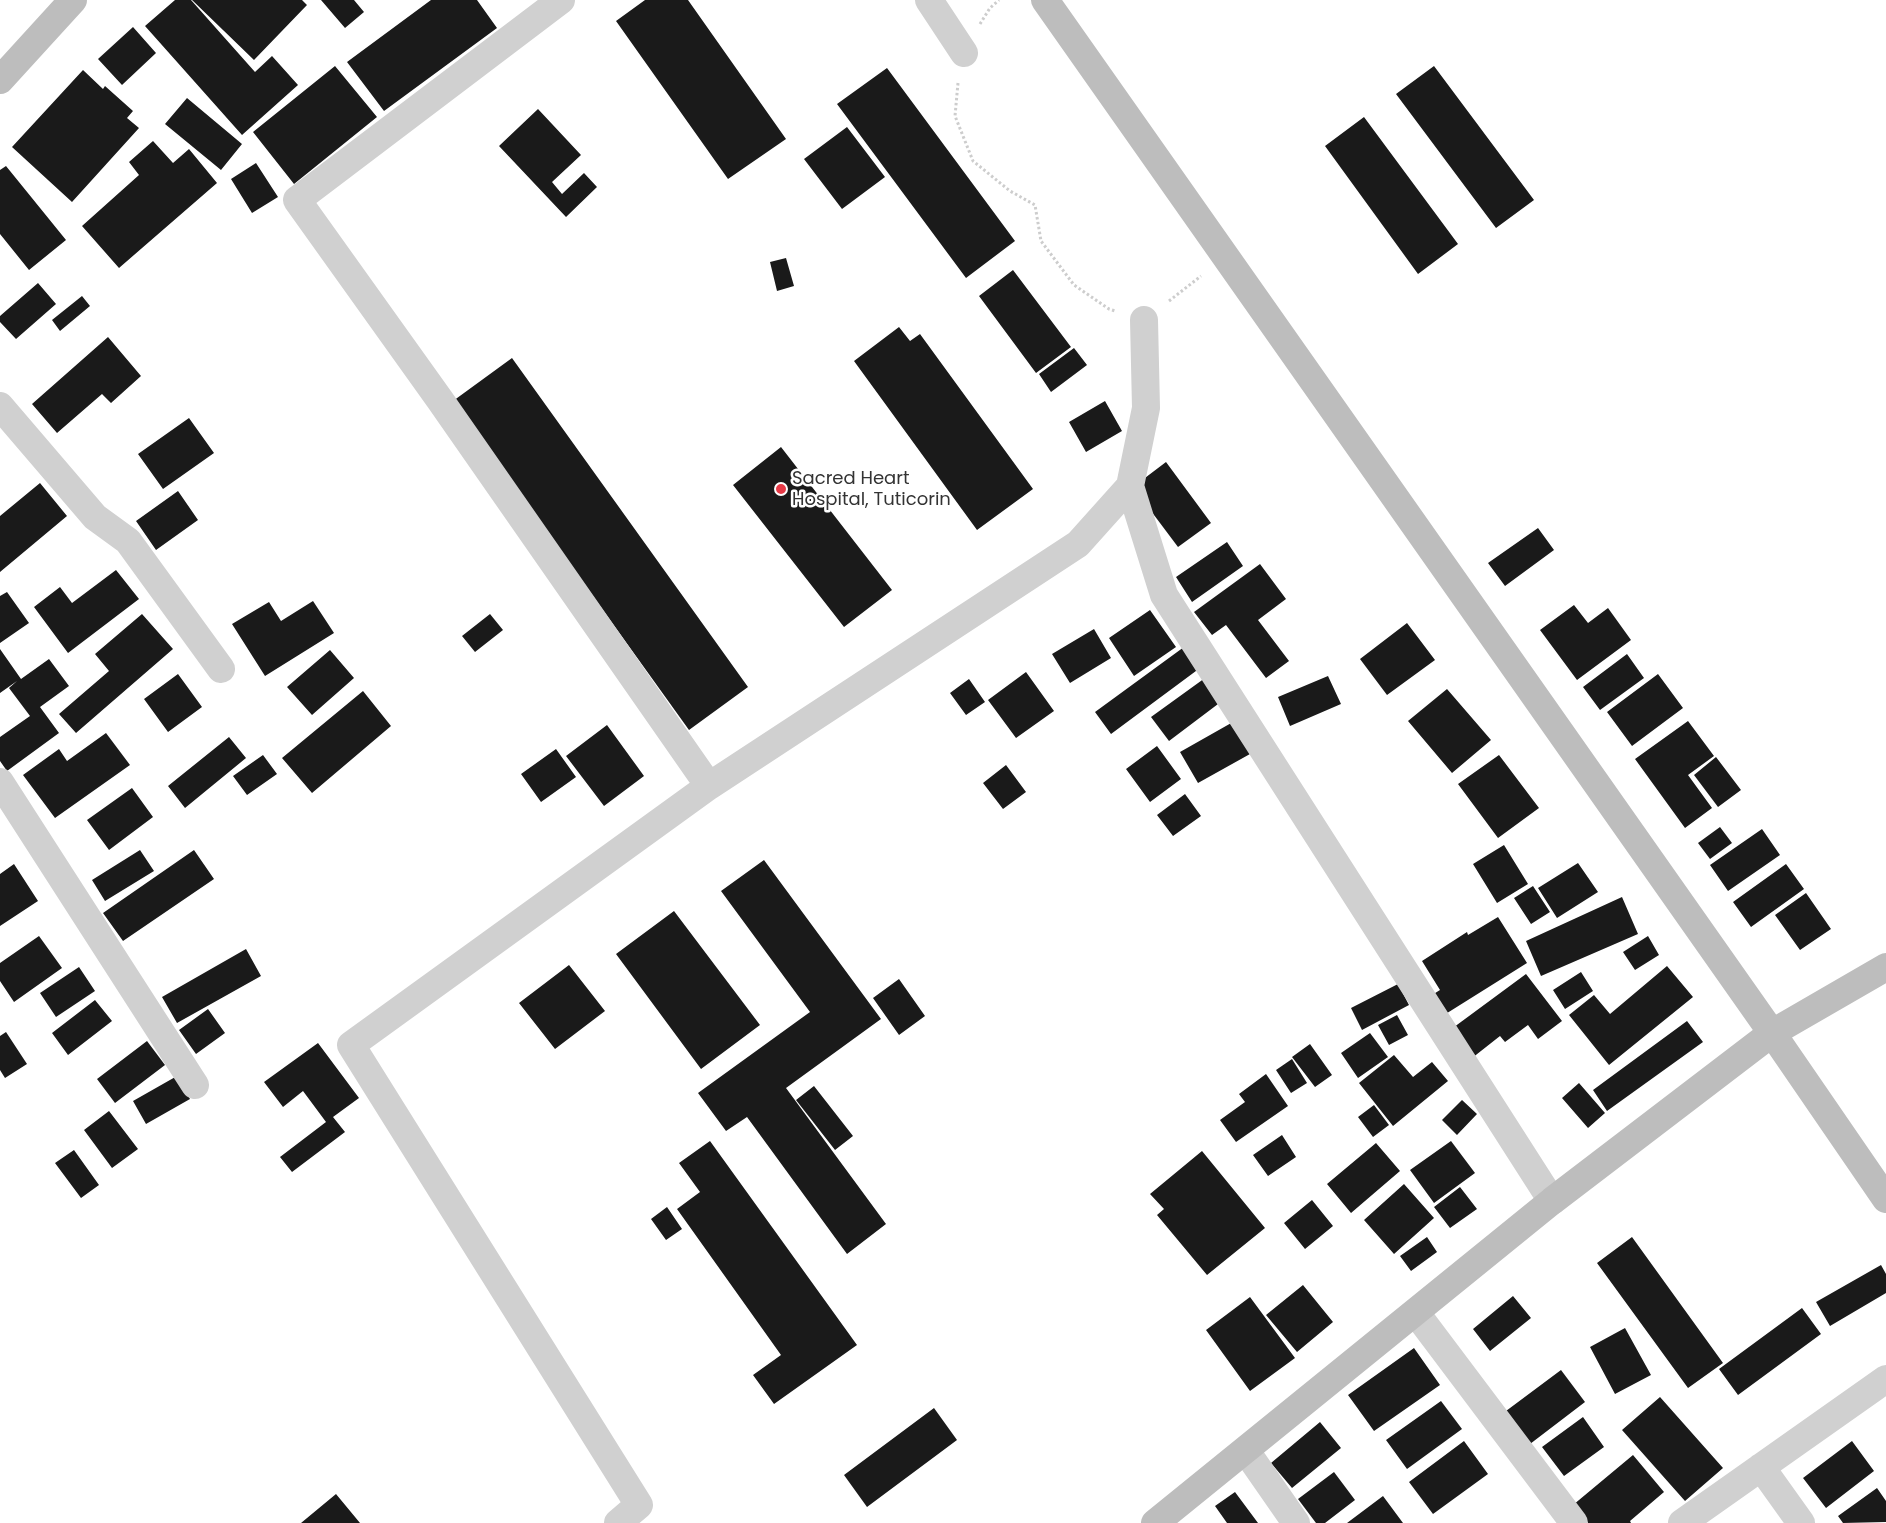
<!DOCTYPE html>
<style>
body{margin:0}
canvas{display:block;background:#fff}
</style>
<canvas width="1886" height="1523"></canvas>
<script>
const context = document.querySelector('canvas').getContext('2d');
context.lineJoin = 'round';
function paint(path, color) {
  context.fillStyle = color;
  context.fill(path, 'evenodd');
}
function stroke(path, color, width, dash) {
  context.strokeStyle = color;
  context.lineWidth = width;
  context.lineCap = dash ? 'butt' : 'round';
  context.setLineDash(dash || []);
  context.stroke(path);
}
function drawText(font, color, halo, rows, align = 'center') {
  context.font = font + ' Poppins,sans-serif';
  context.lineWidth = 5;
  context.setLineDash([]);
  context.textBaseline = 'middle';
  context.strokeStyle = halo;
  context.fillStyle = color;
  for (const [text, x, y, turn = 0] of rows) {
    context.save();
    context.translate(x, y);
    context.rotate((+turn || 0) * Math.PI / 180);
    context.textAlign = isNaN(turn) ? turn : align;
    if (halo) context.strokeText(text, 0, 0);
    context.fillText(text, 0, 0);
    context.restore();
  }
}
const building = new Path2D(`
 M175 0H191L255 72 272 56 298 85 242 135 145 26Z
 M192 0H302L307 5 254 60Z
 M321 0H354L364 12 345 28Z
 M431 0H477L497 28 384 111 347 62Z
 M645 0H688L786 139 728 179 616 21Z
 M133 27 156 53 122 85 98 59Z
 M335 66 377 117 294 184 253 132Z
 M1434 66 1534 200 1496 228 1396 94Z
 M887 68 1015 241 966 278 837 104Z
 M83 70 103 89 105 86 133 111 127 118 139 128 72 202 12 147Z
 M187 98 242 144 221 170 165 124Z
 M538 109 581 155 552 182 562 194 584 173 597 187 566 217 499 146Z
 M1364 117 1458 244 1418 274 1325 146Z
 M847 127 885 177 842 209 804 159Z
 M153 141 173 163 189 149 217 183 119 268 82 226 139 175 129 162Z
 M256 163 278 197 252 213 231 179Z
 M6 166 66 240 29 270 0 234V170Z
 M786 258 794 286 777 291 770 262Z
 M1013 270 1071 347 1036 373 979 296Z
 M38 283 56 304 16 339 0 322V316Z
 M82 296 90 306 60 331 52 320Z
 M899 327 910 341 920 334 1033 489 977 530 854 361Z
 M108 337 141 376 111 403 102 394 57 433 32 404Z
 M1074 348 1087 365 1051 392 1039 374Z
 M512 358 748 687 689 730 453 401Z
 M1105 401 1122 431 1086 452 1069 422Z
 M189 418 214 453 163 489 138 454Z
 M781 447 892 590 844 627 733 485Z
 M1166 462 1211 523 1178 547 1133 487Z
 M40 483 67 516 0 572V516Z
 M178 491 198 520 156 550 136 521Z
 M1538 528 1554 550 1505 586 1488 563Z
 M1227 542 1243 566 1192 602 1176 577Z
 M1260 564 1286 599 1258 620 1289 661 1266 678 1226 625 1212 635 1194 612Z
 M116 570 139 599 68 653 34 607 60 587 72 603Z
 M7 592 29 623 0 643V596Z
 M313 601 334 633 265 676 232 624 269 602 281 621Z
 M1574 605 1588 623 1608 608 1631 640 1577 680 1540 630Z
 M1150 610 1176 647 1134 676 1109 638Z
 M142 614 173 649 76 733 59 714 109 671 95 654Z
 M490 614 503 630 475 652 462 636Z
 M1407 623 1435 660 1387 695 1360 659Z
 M1094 629 1111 658 1070 683 1052 654Z
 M1184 647 1200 668 1111 734 1095 712Z
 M0 649 21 679 49 659 69 686 40 707 59 733 7 771 0 761V737L30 716 9 688 17 681 0 693Z
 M330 650 354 678 312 715 287 687Z
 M1627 654 1644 678 1600 710 1583 687Z
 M1026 672 1054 711 1016 738 988 700Z
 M178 674 202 707 168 732 144 699Z
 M1658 674 1683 708 1632 746 1607 712Z
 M1328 676 1341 704 1290 726 1278 697Z
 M1205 678 1222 701 1169 741 1151 717Z
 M969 679 985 702 966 715 950 693Z
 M1447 689 1491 740 1452 773 1408 721Z
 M363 691 391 726 312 793 282 758Z
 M1688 721 1714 756 1688 775 1712 808 1685 828 1635 759Z
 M1233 722 1250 754 1198 783 1180 752Z
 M607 725 644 776 604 806 566 756Z
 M106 733 130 765 55 818 23 775 59 749 67 761Z
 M229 737 246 758 185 808 168 786Z
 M1157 746 1181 779 1150 802 1126 769Z
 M556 749 576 777 541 802 521 774Z
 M263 755 277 774 247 795 233 776Z
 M1499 755 1539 808 1498 838 1458 784Z
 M1716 757 1741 790 1718 807 1694 775Z
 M1006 765 1026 792 1003 809 983 783Z
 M132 788 153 817 109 850 87 820Z
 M1185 794 1201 816 1173 836 1157 815Z
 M1720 827 1732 843 1710 859 1698 843Z
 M1762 829 1780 855 1728 891 1710 865Z
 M1504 845 1528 884 1497 903 1473 864Z
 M140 850 154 871 105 901 92 880Z
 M194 850 214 879 123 941 103 913Z
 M764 860 881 1019 786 1088 886 1224 847 1254 747 1117 726 1131 698 1093 810 1012 721 891Z
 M1578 863 1598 892 1557 918 1538 888Z
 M14 864 38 901 0 926V874Z
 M1786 864 1804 889 1751 927 1733 902Z
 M1533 886 1550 912 1531 924 1514 898Z
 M1806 893 1831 929 1800 950 1775 915Z
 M1622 897 1638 934 1541 976 1526 941Z
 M674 911 760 1025 701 1069 616 954Z
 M1498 917 1527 963 1444 1015 1432 995 1440 990 1422 961 1467 932 1468 935Z
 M39 936 62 968 14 1002 0 981V963Z
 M1648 936 1659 955 1635 970 1623 952Z
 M246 949 261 976 177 1023 162 997Z
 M569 965 605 1011 555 1049 519 1003Z
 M1667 966 1693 997 1609 1065 1569 1015 1594 995 1610 1014Z
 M79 967 95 991 56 1017 40 993Z
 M1581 972 1593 991 1565 1009 1553 990Z
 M1526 974 1562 1021 1538 1039 1528 1025 1505 1042 1500 1036 1467 1062 1446 1033Z
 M899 979 925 1016 899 1035 873 998Z
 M1398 984 1409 1005 1362 1030 1351 1008Z
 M95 1000 112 1021 68 1055 52 1033Z
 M208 1009 225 1033 196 1054 179 1030Z
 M1397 1015 1408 1035 1389 1045 1378 1025Z
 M1687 1021 1703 1042 1607 1111 1593 1090Z
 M6 1032 27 1064 5 1078 0 1070V1036Z
 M1370 1033 1388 1057 1358 1078 1341 1053Z
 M147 1041 165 1065 115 1103 97 1079Z
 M318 1043 359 1098 333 1117 345 1132 292 1172 280 1157 326 1122 303 1091 283 1107 264 1082Z
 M1310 1044 1332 1075 1315 1087 1292 1057Z
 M1394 1055 1413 1077 1432 1062 1448 1081 1393 1126 1359 1083Z
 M1292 1059 1307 1083 1291 1093 1276 1070Z
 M1266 1074 1288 1106 1236 1142 1220 1120 1245 1102 1239 1094Z
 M177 1076 190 1099 146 1124 133 1101Z
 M1579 1083 1605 1113 1588 1128 1562 1098Z
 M814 1086 853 1136 835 1150 796 1100Z
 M1462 1100 1477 1114 1457 1135 1442 1120Z
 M1374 1105 1389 1125 1373 1137 1358 1117Z
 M109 1111 138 1149 112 1168 84 1130Z
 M1282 1135 1296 1157 1268 1176 1253 1155Z
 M710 1141 857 1345 774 1404 753 1375 781 1355 677 1209 700 1192 679 1163Z
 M1451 1141 1475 1173 1434 1203 1410 1170Z
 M1376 1143 1400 1171 1351 1213 1327 1184Z
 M74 1150 99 1185 81 1198 55 1163Z
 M1202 1151 1265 1228 1207 1275 1157 1215 1164 1209 1150 1194Z
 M1404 1184 1434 1218 1394 1254 1364 1220Z
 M1460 1187 1477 1209 1450 1228 1434 1207Z
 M1312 1200 1333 1226 1305 1249 1284 1223Z
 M667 1207 682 1229 666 1240 651 1219Z
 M1427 1237 1437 1252 1411 1271 1400 1256Z
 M1632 1237 1723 1363 1688 1388 1597 1263Z
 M1881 1265 1886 1274V1293L1830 1326 1816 1302Z
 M1303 1285 1333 1322 1297 1352 1266 1315Z
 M1513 1296 1531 1318 1490 1351 1473 1329Z
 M1250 1297 1295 1358 1250 1391 1206 1330Z
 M1802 1308 1821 1334 1738 1395 1719 1369Z
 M1625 1328 1651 1375 1615 1394 1590 1347Z
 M1414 1348 1440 1385 1374 1431 1348 1395Z
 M1561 1370 1585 1402 1530 1444 1506 1411Z
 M1660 1397 1723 1468 1685 1501 1622 1430Z
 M1441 1401 1462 1429 1407 1469 1386 1440Z
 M934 1408 957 1440 867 1507 844 1475Z
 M1583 1417 1604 1447 1564 1476 1542 1447Z
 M1320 1422 1341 1448 1292 1488 1271 1463Z
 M1464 1441 1488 1474 1433 1514 1409 1482Z
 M1852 1441 1874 1471 1826 1508 1803 1478Z
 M1633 1455 1664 1492 1630 1521 1631 1523H1588L1573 1505Z
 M1334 1472 1355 1500 1325 1523H1316L1298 1499Z
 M1877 1488 1886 1501V1522L1843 1523 1838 1516Z
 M1235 1492 1258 1523H1227L1215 1506Z
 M336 1494 360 1523H301Z
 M1383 1496 1403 1523H1347Z`);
const path = new Path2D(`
 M980 24 990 8 999 0
 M958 83 955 116 973 161 1010 191 1035 205 1041 241 1074 285 1109 309 1115 311
 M1169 301 1201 276`);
const street = new Path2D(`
 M561 0 297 200 440 400 709 786 1078 544 1130 486 1146 408 1144 320
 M929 0 964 53
 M0 406 95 517 128 541 221 669
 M1130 486 1164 595 1552 1201
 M0 782 195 1085
 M1416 1313 1574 1523
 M1246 1451 1296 1523
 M1761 1467 1801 1523
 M618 1523 639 1505 351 1045 709 786
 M1682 1523 1886 1379`);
const secondary = new Path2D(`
 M1045 0 1772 1033 1886 1199
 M0 80 73 0
 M1155 1523 1552 1201 1772 1033 1886 967`);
const markers = [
 [781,489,6,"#e63946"]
];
const poiNames = [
 ["Sacred Heart",792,479],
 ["Hospital, Tuticorin",792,500]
];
paint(building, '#1a1a1a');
stroke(path, '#cdcdcd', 3, [2.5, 2.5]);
stroke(street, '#d0d0d0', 28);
stroke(secondary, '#bdbdbd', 28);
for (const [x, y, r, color] of markers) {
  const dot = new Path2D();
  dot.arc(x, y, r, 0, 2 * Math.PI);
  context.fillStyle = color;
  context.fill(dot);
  stroke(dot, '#fff', 2);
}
drawText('18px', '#333', '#fff', poiNames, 'left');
</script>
